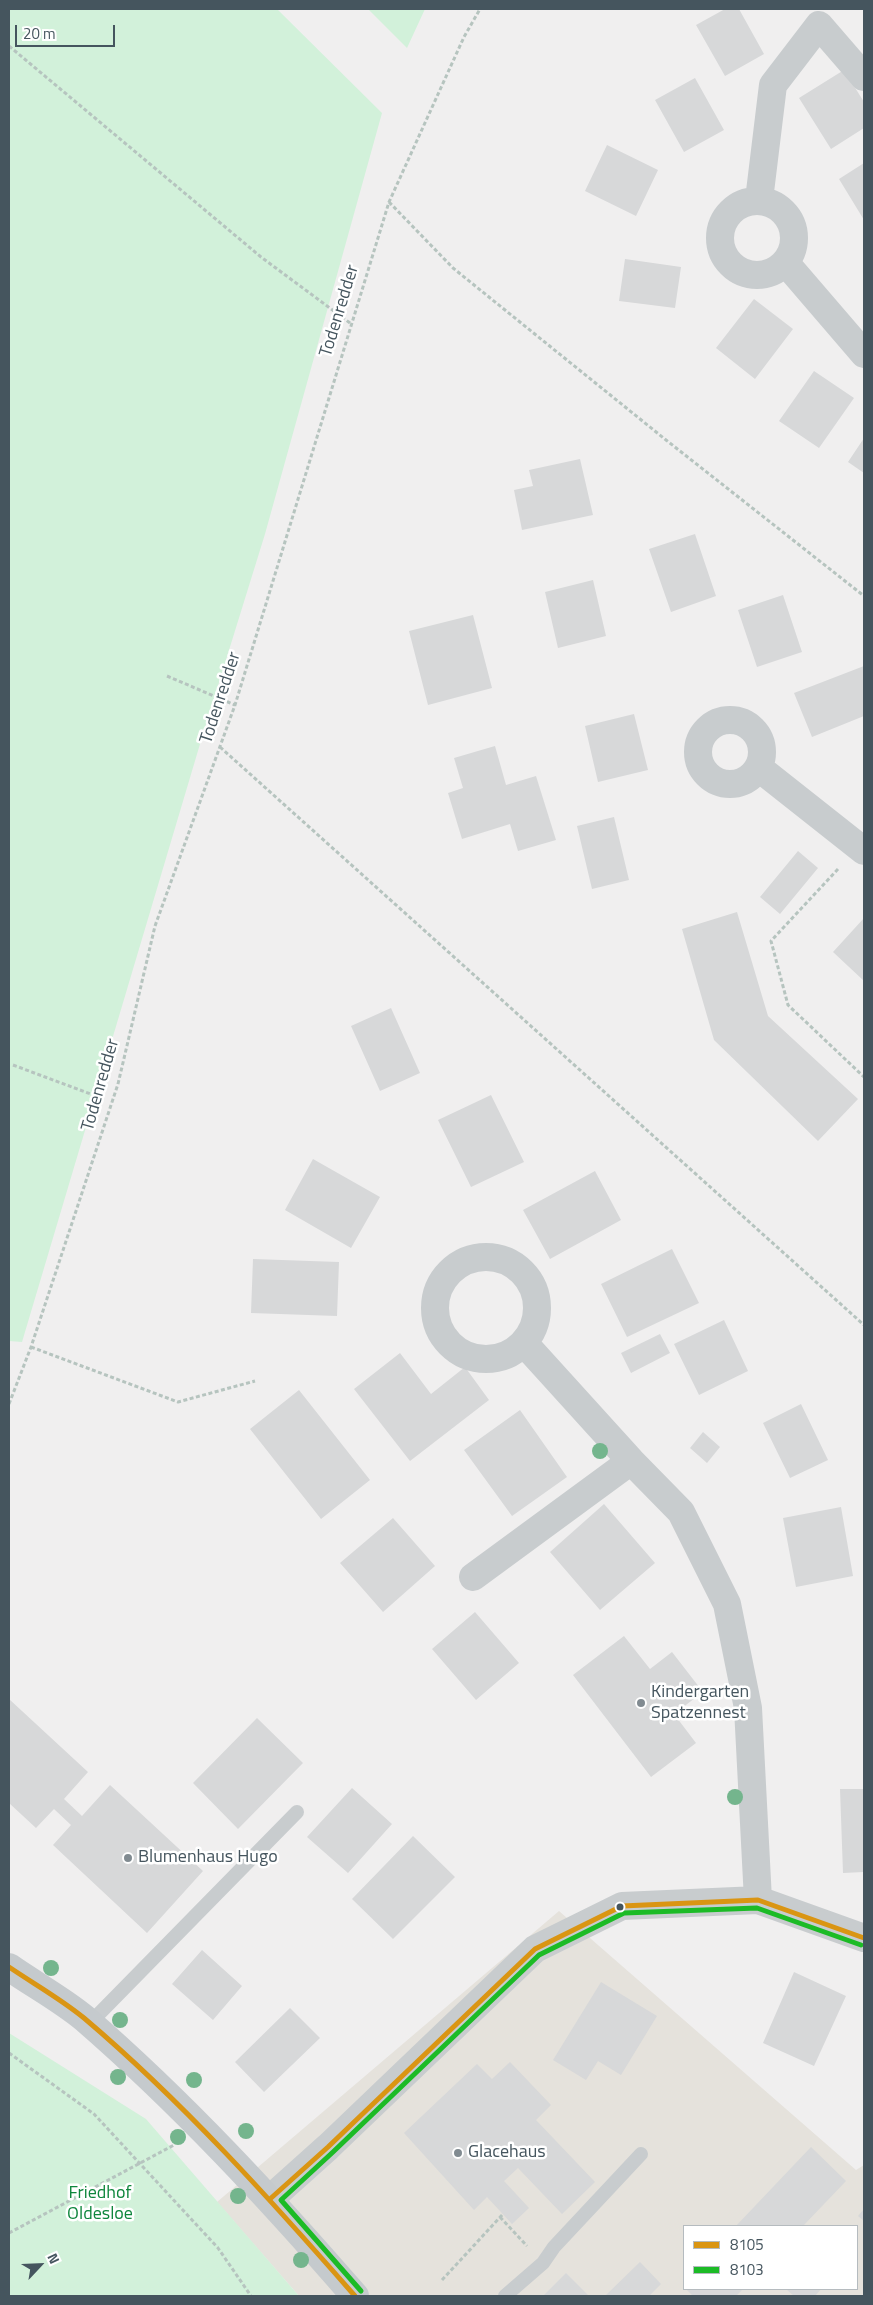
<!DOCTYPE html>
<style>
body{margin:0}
#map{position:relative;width:873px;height:2305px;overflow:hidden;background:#f0efef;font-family:"Titillium Web",sans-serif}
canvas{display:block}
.frame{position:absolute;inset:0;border:10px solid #45555e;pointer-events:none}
.legend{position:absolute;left:683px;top:2225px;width:175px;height:65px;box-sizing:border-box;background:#fff;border:1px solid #b5bbbf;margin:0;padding:6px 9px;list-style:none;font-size:15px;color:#45555e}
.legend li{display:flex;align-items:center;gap:10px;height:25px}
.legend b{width:25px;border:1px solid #b5bbbf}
.north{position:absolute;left:15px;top:2240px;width:50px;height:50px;-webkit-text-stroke:4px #fff;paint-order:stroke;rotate:65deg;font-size:14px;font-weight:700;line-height:20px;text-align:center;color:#45555e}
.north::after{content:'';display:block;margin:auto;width:18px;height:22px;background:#45555e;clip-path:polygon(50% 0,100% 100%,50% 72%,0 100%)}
.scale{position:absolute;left:15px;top:25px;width:100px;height:22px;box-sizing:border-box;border:2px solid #45555e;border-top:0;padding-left:6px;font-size:15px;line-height:18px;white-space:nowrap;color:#45555e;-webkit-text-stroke:4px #fff;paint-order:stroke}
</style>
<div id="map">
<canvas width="873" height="2305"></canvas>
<div class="frame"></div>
<ul class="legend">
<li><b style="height:6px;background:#da9513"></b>8105</li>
<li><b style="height:6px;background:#1cbb26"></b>8103</li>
</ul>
<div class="north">N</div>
<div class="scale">20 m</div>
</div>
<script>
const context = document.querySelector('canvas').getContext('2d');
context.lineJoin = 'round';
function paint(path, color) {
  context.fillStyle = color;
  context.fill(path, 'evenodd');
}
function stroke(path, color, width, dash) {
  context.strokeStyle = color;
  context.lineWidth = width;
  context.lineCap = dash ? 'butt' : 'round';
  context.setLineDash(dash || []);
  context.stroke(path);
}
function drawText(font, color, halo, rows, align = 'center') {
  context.font = font + ' "Titillium Web",sans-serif';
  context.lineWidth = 5;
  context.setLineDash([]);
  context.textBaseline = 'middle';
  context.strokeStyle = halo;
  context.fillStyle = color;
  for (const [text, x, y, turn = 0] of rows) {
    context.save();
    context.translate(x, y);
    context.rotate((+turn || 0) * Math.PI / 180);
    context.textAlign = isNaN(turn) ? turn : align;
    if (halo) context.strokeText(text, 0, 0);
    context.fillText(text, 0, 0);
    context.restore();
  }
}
const commercial = new Path2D(`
 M559 1911 856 2170 864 2165V2296H299L217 2202ZM684 2226H857V2289H684Z`);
const green = new Path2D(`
 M9 9H277L382 113 265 534 203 734 22 1342 9 1341Z
 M368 9H425L407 48Z
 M9 2033 146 2119 299 2296H9Z`);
const building = new Path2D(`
 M725 9H739L764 54 725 76 696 25Z
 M844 70 864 102V128L831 149 799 98Z
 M695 78 724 130 684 152 655 100Z
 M607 145 658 170 636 216 585 191Z
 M864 163V220L839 179Z
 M625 259 681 267 675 308 619 301Z
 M754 299 793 329 755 379 716 348Z
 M814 371 854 398 819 448 779 421Z
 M864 438V473L848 462Z
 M580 459 593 515 522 530 514 490 533 486 529 470Z
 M695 534 716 596 671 612 649 549Z
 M593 580 606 636 558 648 545 592Z
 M783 595 802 652 757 667 738 610Z
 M473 615 492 688 428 705 409 631Z
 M864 666V716L812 737 794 693Z
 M634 714 648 770 598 782 585 726Z
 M495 746 506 785 536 776 556 840 518 851 510 824 462 839 448 793 463 788 454 758Z
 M614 817 629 880 592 889 577 826Z
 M798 851 818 868 780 914 760 897Z
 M737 912 768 1016 858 1099 818 1141 714 1040 682 929Z
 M864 918V981L833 952Z
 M391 1008 420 1073 380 1091 351 1026Z
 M491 1095 524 1162 471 1187 438 1120Z
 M313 1159 380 1197 351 1248 285 1210Z
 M595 1171 621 1220 550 1259 523 1210Z
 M672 1249 699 1303 627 1337 601 1284Z
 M253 1259 339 1262 337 1316 251 1313Z
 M724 1320 748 1371 699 1395 674 1344Z
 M660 1334 670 1353 631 1373 621 1353Z
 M400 1353 431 1394 465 1367 489 1400 410 1461 354 1389Z
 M299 1390 370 1480 321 1519 250 1429Z
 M801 1404 828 1460 790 1478 763 1423Z
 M520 1410 567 1477 512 1516 464 1450Z
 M703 1432 720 1447 707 1463 690 1448Z
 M604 1504 655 1563 600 1610 550 1552Z
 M841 1507 853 1576 796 1587 783 1518Z
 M393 1518 435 1566 383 1612 340 1563Z
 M475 1612 519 1663 476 1700 432 1649Z
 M624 1636 650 1669 672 1652 703 1692 674 1714 696 1743 651 1777 573 1675Z
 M9 1699 88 1772 64 1799 82 1816 110 1785 203 1871 147 1933 53 1845 71 1825 54 1809 36 1828 9 1803Z
 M257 1718 303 1763 238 1829 193 1783Z
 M352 1788 392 1824 348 1873 307 1837Z
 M840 1789H864V1872L843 1873Z
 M413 1836 455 1877 393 1939 352 1899Z
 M202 1950 242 1986 213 2020 172 1984Z
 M794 1972 846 1996 814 2066 763 2043Z
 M601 1982 657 2016 621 2075 598 2061 586 2080 553 2060Z
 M290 2008 320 2038 264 2092 235 2062Z
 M510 2062 551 2105 536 2120 595 2182 562 2214 518 2168 504 2181 529 2208 512 2224 487 2197 474 2210 404 2133 477 2064 492 2079Z
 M811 2147 846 2181 803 2226H736Z
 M864 2209V2221L858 2216Z
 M640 2262 661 2284 649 2296H605Z
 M566 2273 589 2296H543Z
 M686 2289H743L736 2296H693Z
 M786 2289H821L815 2296H794Z`);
const path = new Path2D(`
 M9 46 261 257 350 323
 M389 202 453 268 666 440 864 596
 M167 676 235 705
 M220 747 864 1325
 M838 869 771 941 788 1005 864 1077
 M13 1065 96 1096
 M31 1347 178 1402 255 1381
 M9 1404 31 1347 118 1084 155 926 235 705 389 202 464 37 480 9
 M9 2053 94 2114 218 2248 251 2296
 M500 2217 527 2246
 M9 2233 174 2145
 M442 2280 503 2214`);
const service = new Path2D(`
 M89 2024 297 1812
 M505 2296 543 2263 554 2247 641 2154`);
const minor = new Path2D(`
 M759 200 773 85 819 25 864 77
 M720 238a37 37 0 1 1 74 0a37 37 0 1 1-74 0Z
 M785 262 864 354
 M698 752a32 32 0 1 1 64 0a32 32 0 1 1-64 0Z
 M759 768 864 851
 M435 1308a51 51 0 1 1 102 0a51 51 0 1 1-102 0Z
 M524 1343 631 1461 681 1512 727 1604 748 1708 758 1900
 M473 1577 631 1461
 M270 2199 328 2147 535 1949 622 1906 758 1900 864 1938`);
const primary = new Path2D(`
 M9 1967C33 1984 61 1999 84 2018 182 2103 270 2198 355 2296`);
const bus1 = new Path2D(`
 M9 1967C34 1984 61 1999 84 2018 183 2102 270 2199 355 2296
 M270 2199 328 2147 535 1949 622 1906 758 1900 864 1938`);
const bus2 = new Path2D(`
 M361 2291 281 2200 333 2152 539 1955 624 1913 757 1908 861 1945`);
const trees = [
 [600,1451],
 [735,1797],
 [51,1968],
 [120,2020],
 [118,2077],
 [194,2080],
 [246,2131],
 [178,2137],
 [238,2196],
 [301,2260]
];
const markers = [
 [641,1703,5,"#818b91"],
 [128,1858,5,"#818b91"],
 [620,1907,4.5,"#45555e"],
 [458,2153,5,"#818b91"]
];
const streetNames = [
 ["Todenredder",340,311,-73],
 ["Todenredder",221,698,-72],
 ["Todenredder",101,1085,-74]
];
const poiNames = [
 ["Kindergarten",651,1693],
 ["Spatzennest",651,1714],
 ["Blumenhaus Hugo",138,1858],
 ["Glacehaus",468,2153]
];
const parkNames = [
 ["Friedhof",100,2194],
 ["Oldesloe",100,2215]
];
paint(commercial, '#e5e2dc');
paint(green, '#d2f1da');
paint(building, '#d7d8d9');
stroke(path, '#b6c4bf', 3, [4, 2.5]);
stroke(service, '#c8ccce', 14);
stroke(minor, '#c8ccce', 28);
stroke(primary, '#c5cacd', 28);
stroke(bus1, '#da9513', 5);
stroke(bus2, '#1cbb26', 5);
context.fillStyle = '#74b58d';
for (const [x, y] of trees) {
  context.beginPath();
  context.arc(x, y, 8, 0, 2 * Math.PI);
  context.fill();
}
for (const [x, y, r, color] of markers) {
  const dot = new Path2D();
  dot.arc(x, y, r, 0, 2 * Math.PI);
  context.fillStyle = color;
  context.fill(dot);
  stroke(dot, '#fff', 2);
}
drawText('18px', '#45555e', '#fff', streetNames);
drawText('18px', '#45555e', '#fff', poiNames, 'left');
drawText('18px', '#0e863c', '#fff', parkNames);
</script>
